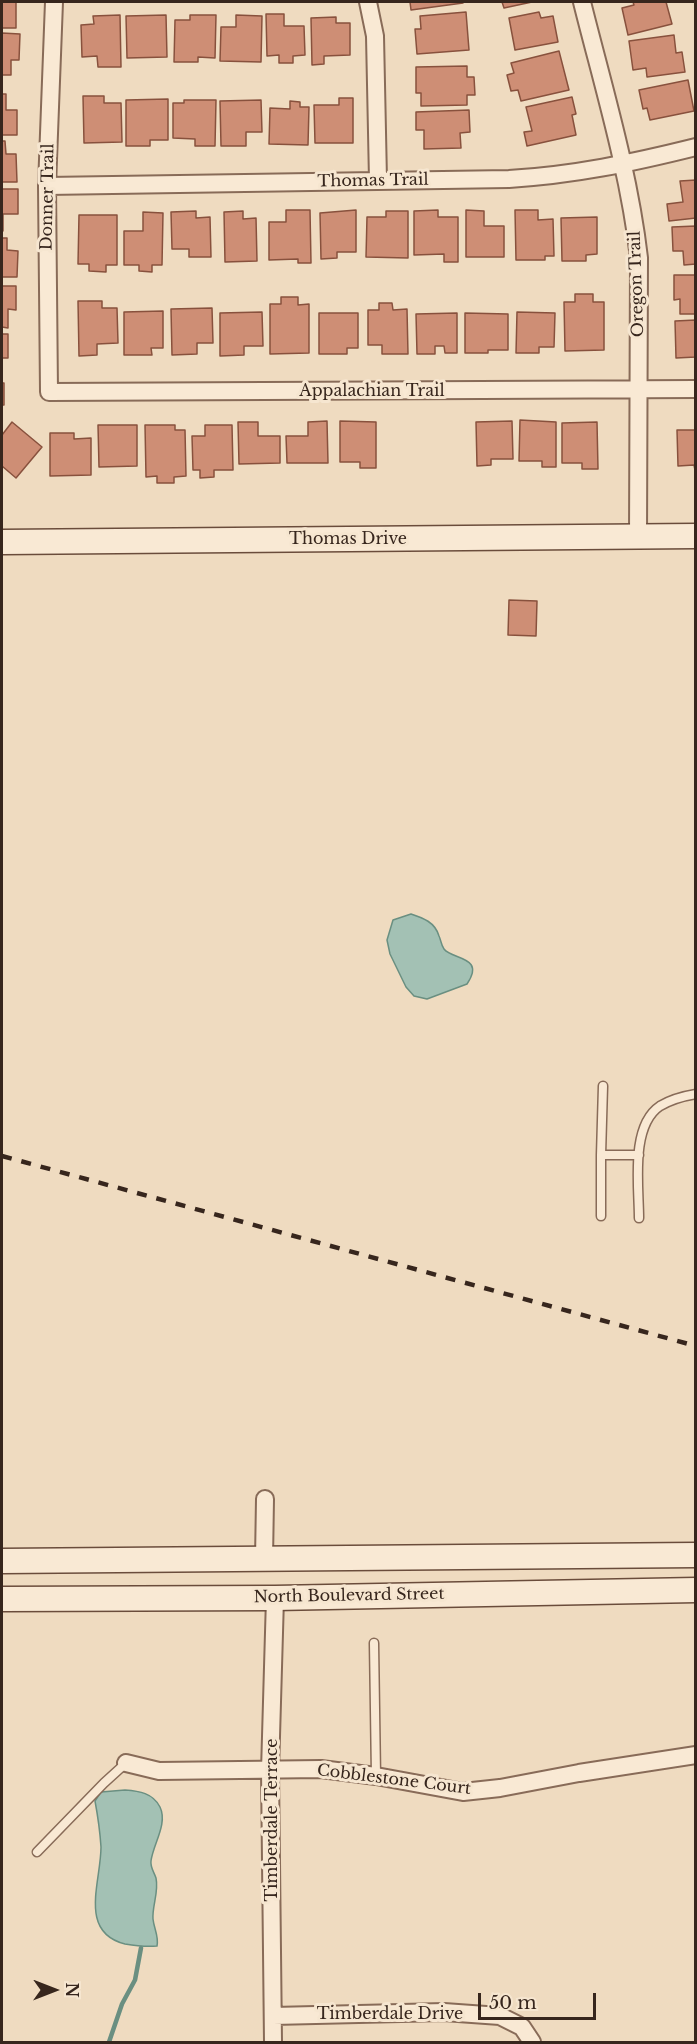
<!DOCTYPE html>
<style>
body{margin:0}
#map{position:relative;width:697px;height:2044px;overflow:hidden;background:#efdbc0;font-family:"Libre Baskerville",serif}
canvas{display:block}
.frame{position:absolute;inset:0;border:3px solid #37261d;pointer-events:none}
.north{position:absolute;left:24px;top:1960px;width:60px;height:60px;-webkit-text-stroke:4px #f6e6d0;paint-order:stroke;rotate:90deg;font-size:16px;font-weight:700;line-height:24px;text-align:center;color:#37261d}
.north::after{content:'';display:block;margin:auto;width:21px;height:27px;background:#37261d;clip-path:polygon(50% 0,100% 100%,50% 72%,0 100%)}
.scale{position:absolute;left:478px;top:1993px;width:118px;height:27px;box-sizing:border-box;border:3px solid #37261d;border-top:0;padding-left:8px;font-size:18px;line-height:21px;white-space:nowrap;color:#37261d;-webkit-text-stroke:4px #f6e6d0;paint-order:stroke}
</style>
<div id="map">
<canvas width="697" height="2044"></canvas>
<div class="frame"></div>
<div class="north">N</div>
<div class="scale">50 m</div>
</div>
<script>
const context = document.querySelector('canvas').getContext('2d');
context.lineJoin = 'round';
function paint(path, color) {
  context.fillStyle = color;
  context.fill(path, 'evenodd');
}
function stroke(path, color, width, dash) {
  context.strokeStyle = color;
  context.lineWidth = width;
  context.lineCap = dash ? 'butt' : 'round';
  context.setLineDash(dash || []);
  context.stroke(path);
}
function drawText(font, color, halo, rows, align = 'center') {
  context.font = font + ' "Libre Baskerville",serif';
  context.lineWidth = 6;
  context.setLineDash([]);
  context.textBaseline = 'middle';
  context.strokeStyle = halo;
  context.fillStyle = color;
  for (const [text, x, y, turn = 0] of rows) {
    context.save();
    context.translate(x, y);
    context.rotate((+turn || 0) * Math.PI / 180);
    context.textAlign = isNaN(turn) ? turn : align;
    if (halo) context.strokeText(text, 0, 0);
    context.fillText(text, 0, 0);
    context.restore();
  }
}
const water = new Path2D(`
 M411 914C423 918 435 922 439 936 441 940 441 945 444 949 452 960 486 956 467 984L427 999 414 996 406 987 390 954 387 940 393 920Z
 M125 1790C139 1791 153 1793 160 1807 168 1824 153 1844 151 1861 150 1867 154 1872 156 1878 159 1892 152 1906 153 1919 154 1929 159 1936 157 1946 145 1947 137 1946 125 1944 78 1932 101 1882 101 1847 100 1832 98 1817 95 1801L101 1792Z`);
const stream = new Path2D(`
 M109 2042 122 2004 135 1980 141 1948`);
const building = new Path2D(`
 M2 2H16V28H2Z
 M410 2H463V3L411 10Z
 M502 2H532L504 8Z
 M633 2H666L672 24 628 35 622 8 634 5Z
 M466 12 469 50 417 54 415 29H421L420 16Z
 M539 12 541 18 553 16 558 42 515 50 509 18Z
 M266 14H284V26H304L305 55 293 56V63H279V55L267 56Z
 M120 15 121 67H98L97 56 82 57 81 25 94 24 93 16Z
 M166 15 167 57 127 58 126 16Z
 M190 15H216L215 58 198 57V62H174L175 20H190Z
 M236 15 262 16 261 62 220 61 221 27H236Z
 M336 17V23H350V55L324 56V64L312 65 311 18Z
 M2 33 20 34 19 60H11V75H2Z
 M674 35 676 53 682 52 685 72 647 77 646 68 633 70 629 41Z
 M559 51 569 90 521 101 518 90 511 91 507 75 514 73 511 63Z
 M467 66V77H474L475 95H467V105L421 106V93H416V67Z
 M688 80 694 111 650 120 647 108 643 109 639 90Z
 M2 94H6V110H17V135H2Z
 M83 96H104V103H121L122 142 84 143Z
 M572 97 576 114 572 115 576 135 527 146 524 132 532 131 526 107Z
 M339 98H353V143H315L314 105H339Z
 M168 99V140H150V146H126V100Z
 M184 100H216L215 146H195V139L173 138V103H184Z
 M261 100 262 132H246V146H221L220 101Z
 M290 101 300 102V107H309L308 145 269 144 270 108 290 109Z
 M469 110 470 132 460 133 461 148 424 149V130H416V112Z
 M2 141H5L6 154H16L17 182H2Z
 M696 180V218L669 221 667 204 683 202 680 181Z
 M2 189H18V214H3V231H2Z
 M286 210H310L311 263H298V259L269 260V222H286Z
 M356 210V252H337V258L321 259 320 213Z
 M438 210V217H458V262H444V254L414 255V211Z
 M466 210 484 211V226H504V257H466Z
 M515 210H538V220L553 219 554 256H545V260H516Z
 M196 211V218L210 217 211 257H189V249H172L171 212Z
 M243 211V219L256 218 257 261 225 262 224 212Z
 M386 211H408V258L366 257 367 217H386Z
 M143 212 163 213 162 265H152V272L139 271V265H124V231H143Z
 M79 215H117V265H106V272L89 271V264H78Z
 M597 217V254L586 255V261H562L561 218Z
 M696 226V264L684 265 683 251H673L672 227Z
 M2 238H7V250L18 251 17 277H2Z
 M674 275H696V314H680V299L674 300Z
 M2 286H16V310L8 309V328L2 327Z
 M575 294H593V302H604V350L565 351 564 302H575Z
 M281 297H298V305L309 304V353L270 354V304H281Z
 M78 301H102V308H117L118 343 97 344V355L79 356Z
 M379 303H392L393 310 407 309 408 354H382V345H368V310H379Z
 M212 308 213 343H197V354L172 355 171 309Z
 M163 311V348H151L152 355H124V312Z
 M262 312 263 346H244V355L220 356V313Z
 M517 312 555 313 554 347H539V353H516Z
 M319 313H358V348H347V354H319Z
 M457 313V353H445L444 346H435V354H417L416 314Z
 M465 313 508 314V350H488V353H465Z
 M696 320V357L676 358 675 321Z
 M2 334H8V358H2Z
 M2 383H4V405H2Z
 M520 420 556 422V467H542V461H519Z
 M327 421 328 463H287L286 436H308V422Z
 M340 421 376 422V468H360V462H340Z
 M512 421 513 459H491V465L477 466 476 422Z
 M12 422 42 447 16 478 2 466V435Z
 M238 422H258V436H280V463L239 464Z
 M597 422 598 469H582V463H562V423Z
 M98 425H137V466L99 467Z
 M145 425H175V430H185L186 476 174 477V483H157V476L146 477Z
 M205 425H232L233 470H214V477L200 478V470H193L192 436H205Z
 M677 430H696V475L694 465 678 466Z
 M50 433H74V439L91 438V475L50 476Z
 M509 600 537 601 536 636 508 635Z`);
const lane = new Path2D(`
 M601 1155 603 1086
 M601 1216V1155H639
 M639 1218C639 1186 630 1126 660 1106 670 1100 684 1096 696 1094
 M374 1643 376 1776
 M37 1852 104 1783 126 1763`);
const street = new Path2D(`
 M54 2 47 186 49 392 696 389
 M368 2 375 36 378 180
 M582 2C603 86 629 171 639 258L638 537
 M47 186 509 179C574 175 632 163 696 147
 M264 1559 265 1499
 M126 1763 159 1771 321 1769 376 1776 463 1792 500 1788 579 1773 696 1755
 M273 2016 444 2012 500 2016 522 2027 532 2042
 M273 2042 270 1771 275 1598`);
const secondary = new Path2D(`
 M2 542 696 536
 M2 1561 696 1555
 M2 1599 275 1598 696 1590`);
const rail = new Path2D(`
 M2 1156 696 1346`);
const streetNames = [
 ["Thomas Trail",373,181,-1],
 ["Donner Trail",48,197,-89],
 ["Oregon Trail",637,284,-92],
 ["Appalachian Trail",372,391],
 ["Thomas Drive",348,539],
 ["North Boulevard Street",349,1596,-1],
 ["Cobblestone Court",394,1780,7],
 ["Timberdale Terrace",272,1820,-90],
 ["Timberdale Drive",390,2014]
];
paint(water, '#a3c1b4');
stroke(water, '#6a8f81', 1.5);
stroke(stream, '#6a8f81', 4.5);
paint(building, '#ce8e75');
stroke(building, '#88513d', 1.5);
stroke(lane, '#886b58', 11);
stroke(street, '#886b58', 20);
stroke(secondary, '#6a4c3b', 27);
stroke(lane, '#f9e9d4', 8);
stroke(street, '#f9e9d4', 16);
stroke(secondary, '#f9e9d4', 24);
stroke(rail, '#37261d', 4.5, [10, 10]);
drawText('16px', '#37261d', '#f6e6d0', streetNames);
</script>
